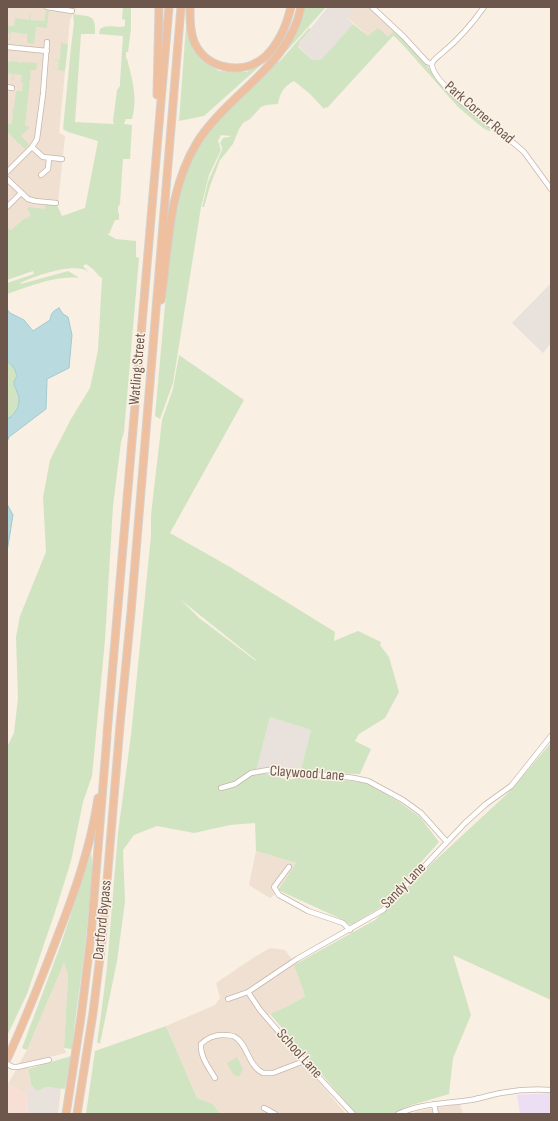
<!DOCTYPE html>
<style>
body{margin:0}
#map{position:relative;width:558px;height:1121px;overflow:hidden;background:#f9efe2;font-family:"Sofia Sans Condensed",sans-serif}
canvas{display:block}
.frame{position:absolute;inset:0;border:8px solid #6d564c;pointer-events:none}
</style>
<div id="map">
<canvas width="558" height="1121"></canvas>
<div class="frame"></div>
</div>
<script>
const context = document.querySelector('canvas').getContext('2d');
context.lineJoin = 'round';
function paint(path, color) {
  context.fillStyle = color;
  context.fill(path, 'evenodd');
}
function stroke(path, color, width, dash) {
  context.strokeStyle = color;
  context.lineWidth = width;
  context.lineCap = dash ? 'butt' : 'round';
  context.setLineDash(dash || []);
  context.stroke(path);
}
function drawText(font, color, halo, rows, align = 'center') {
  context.font = font + ' "Sofia Sans Condensed",sans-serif';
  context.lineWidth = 3;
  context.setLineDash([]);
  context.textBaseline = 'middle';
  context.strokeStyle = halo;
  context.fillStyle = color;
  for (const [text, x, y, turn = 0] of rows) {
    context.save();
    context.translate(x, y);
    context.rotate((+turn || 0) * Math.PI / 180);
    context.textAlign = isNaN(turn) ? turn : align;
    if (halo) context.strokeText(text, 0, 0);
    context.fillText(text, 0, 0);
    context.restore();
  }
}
const residential = new Path2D(`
 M7 7H70L76 8 74 13 72 15 71 19H70L59 133 65 136 58 203 57 205 46 204 45 213 11 230 7 231Z
 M356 7H368L395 31 389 38 368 36 348 18Z
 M256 851 296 863 274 895 270 898 249 885Z
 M270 948 285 950 292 959 305 996 290 1005 264 1017 346 1114H220L213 1104 197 1098 166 1026 215 1005 220 998 216 983 253 958Z
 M64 963 68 976 64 1048 66 1053 28 1062V1069L31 1084 27 1094 8 1084 27 1050Z
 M460 1104 463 1114H411L418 1111Z`);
const commercial = new Path2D(`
 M8 1084 27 1094 28 1114H7V1086Z`);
const industrial = new Path2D(`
 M328 7H356L348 18 353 24 323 59 317 60 311 59 296 44 310 29Z
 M551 283V343L543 353 512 323Z
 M270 717 311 730 300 773 272 767 256 770Z
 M31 1084 36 1091 47 1087 61 1088 58 1114H28L27 1094Z`);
const education = new Path2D(`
 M550 1093H551V1114H520L517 1095Z`);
const green = new Path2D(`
 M123 7H131V29L128 52H126V58L127 59C132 78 138 98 132 119H126L124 124 132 125 130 159H123L120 204 118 207V212L119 214V220H115L109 234H107L116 239 136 241V257L139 258 124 432 121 442 113 506 105 640 92 776 83 802 71 861 56 909 27 994 7 1036V747L14 733 18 698 16 637 20 616 46 552 43 497 50 460 71 419 90 388 98 350 102 278 99 276 93 269 86 264 83 266 90 274C87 271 85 269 82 269 67 265 34 276 20 283L21 284 68 271 78 277V278C56 275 28 287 7 294V283L34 274 33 271 7 280V228H8L11 230 25 218 27 219 31 214 27 209 29 207 45 209V204L57 205 62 216 85 208 98 141 68 132 63 129 71 47 74 23 73 14C91 17 96 14 95 34H81L75 122 114 124 113 121 117 90 120 86V82L123 36 99 34 100 29C108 23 117 29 125 26V20L122 19Z
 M304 7H326L276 63Z
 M46 11H49L47 27V28H43L42 27H36L34 44 28 43 27 42V34L11 32 10 40H9L10 34 7 33V26H14L15 18 29 20 30 13H31L30 20 44 21V22Z
 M353 24 368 36 378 28 388 37 395 30 424 62 441 83 494 129 493 130 489 131 483 128 458 107 402 44 395 37 393 36 327 108 326 107 324 109 310 94 294 81C283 87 280 93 278 104L266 105 261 107 250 119 243 123 239 129 233 144 220 160 210 186 204 207H202L208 182 222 150V147L220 143 223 138 229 137 231 136 221 135 218 141 221 150 209 175 201 207 173 383 160 419 155 416 172 228 181 183 197 147 229 106 276 63 280 61 309 28 311 29 299 42 298 47 311 59 317 60 322 59Z
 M186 26 193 50 202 60 219 71 246 72 262 64 204 116 179 121Z
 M61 43 68 44 65 71 54 69H58L59 61 53 60H60Z
 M11 61 19 62 21 63 23 62 37 63 36 70H31L25 126 30 127 21 136 29 144 25 149 20 144H19L7 131V124H12L13 110 12 109 13 108H14L16 91H22L23 84 21 81 22 75 14 74 13 81 12 80 13 74 7 73V62H11Z
 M179 355 244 400 170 533 230 567 335 632 334 641 358 631 381 642 380 645 389 657 399 692 385 718 359 734 355 741 371 749 360 774 300 773 311 730 270 717 256 771 285 779H318L344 780 367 783 399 802 420 817 439 842 381 907 351 925 339 918 278 890 296 863 256 851 255 823 230 825 194 833 157 826 134 835 123 850 125 902 117 961 100 1044 97 1042 101 1015 107 967 118 833 131 735 151 536V515L162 420 173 389ZM181 600 256 660V661L199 618Z
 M7 361C12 365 17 370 15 377 15 380 14 380 14 383 14 387 17 391 18 395 22 405 15 415 7 419Z
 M551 743V1000L453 955 471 1015 453 1058 449 1094 412 1105 392 1114H356L270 1014 290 1005 305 996 294 965 375 920 402 895 427 868 507 794Z
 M91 853C94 871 91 890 89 908 85 955 77 1002 72 1049L64 1048 68 976 64 963 27 1050 22 1048 61 944Z
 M166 1026 197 1098 213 1104 220 1114H86L95 1051Z
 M71 1056 65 1089 47 1087 36 1091 31 1084 28 1069Z
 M237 1057 243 1069 239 1077 233 1074 227 1063Z`);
const water = new Path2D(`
 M59 308 63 314 68 317 72 335 69 368 47 379 46 409 9 437 7 442V419C17 414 22 402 17 392 16 389 14 386 14 383 14 380 15 380 16 377 17 370 12 365 7 361V309L10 313 24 320 33 331 50 320C51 313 53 311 59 308Z
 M7 504 13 515 7 552Z`);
const minor = new Path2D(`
 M47 7 72 11
 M372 7 404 37 427 62 432 64
 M7 47 47 51
 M432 64C431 84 500 131 516 145L524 152 551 189
 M432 64C433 59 438 57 442 53 458 40 472 24 484 7
 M7 87 12 88
 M32 147 43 157 62 159
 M7 172 32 147 37 139 43 94 47 42
 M41 175 48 169 49 158
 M7 179 28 199 35 201 56 203
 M7 207 21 193
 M221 788 235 784 251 773 268 770 286 772 297 776 330 775 354 778 368 781 403 800 421 813 447 842
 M289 867 274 887 279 895 308 911 343 923 350 930
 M248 992 260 1010 304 1061 353 1114
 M228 999 248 992 297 959 383 910 465 823 486 804 511 786 551 736
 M7 1064 13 1067H17L49 1060
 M215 1078C209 1068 200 1057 201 1044 207 1038 215 1035 223 1035 227 1035 232 1035 235 1037 247 1043 248 1066 263 1073H273L304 1061
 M434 1104 436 1114
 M264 1108 275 1114
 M398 1114C422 1103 445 1104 471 1100 481 1098 491 1095 501 1093 518 1090 535 1089 551 1090`);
const trunk = new Path2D(`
 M190 7C190 19 190 33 195 44 208 70 244 76 266 56 279 43 287 24 291 7
 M157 95 159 7
 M161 300C169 245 168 189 198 141 228 94 290 65 301 7
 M107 734 169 7
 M7 1059C26 1019 42 977 58 935 75 891 91 846 98 798
 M66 1114 81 1017 91 935 107 736
 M77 1114 93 1013 102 941 120 725 131 612 181 7`);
const streetNames = [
 ["Park Corner Road",479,113,41],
 ["Watling Street",138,369,-85],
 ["Claywood Lane",307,774,4],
 ["Sandy Lane",404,886,-46],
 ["Dartford Bypass",103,920,-84],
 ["School Lane",299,1054,48]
];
paint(residential, '#efe0d1');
paint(commercial, '#f8dfd6');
paint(industrial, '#e8e1dc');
paint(education, '#ecdff4');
paint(green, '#d1e4c2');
paint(water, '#b9dbdf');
stroke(water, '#a1cad0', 1);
stroke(minor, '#c7b6ab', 6);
stroke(trunk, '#d6d0cd', 9);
stroke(minor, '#fff', 4.5);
stroke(trunk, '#eec0a0', 7);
drawText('15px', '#6d564c', '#fcf3e7', streetNames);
</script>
